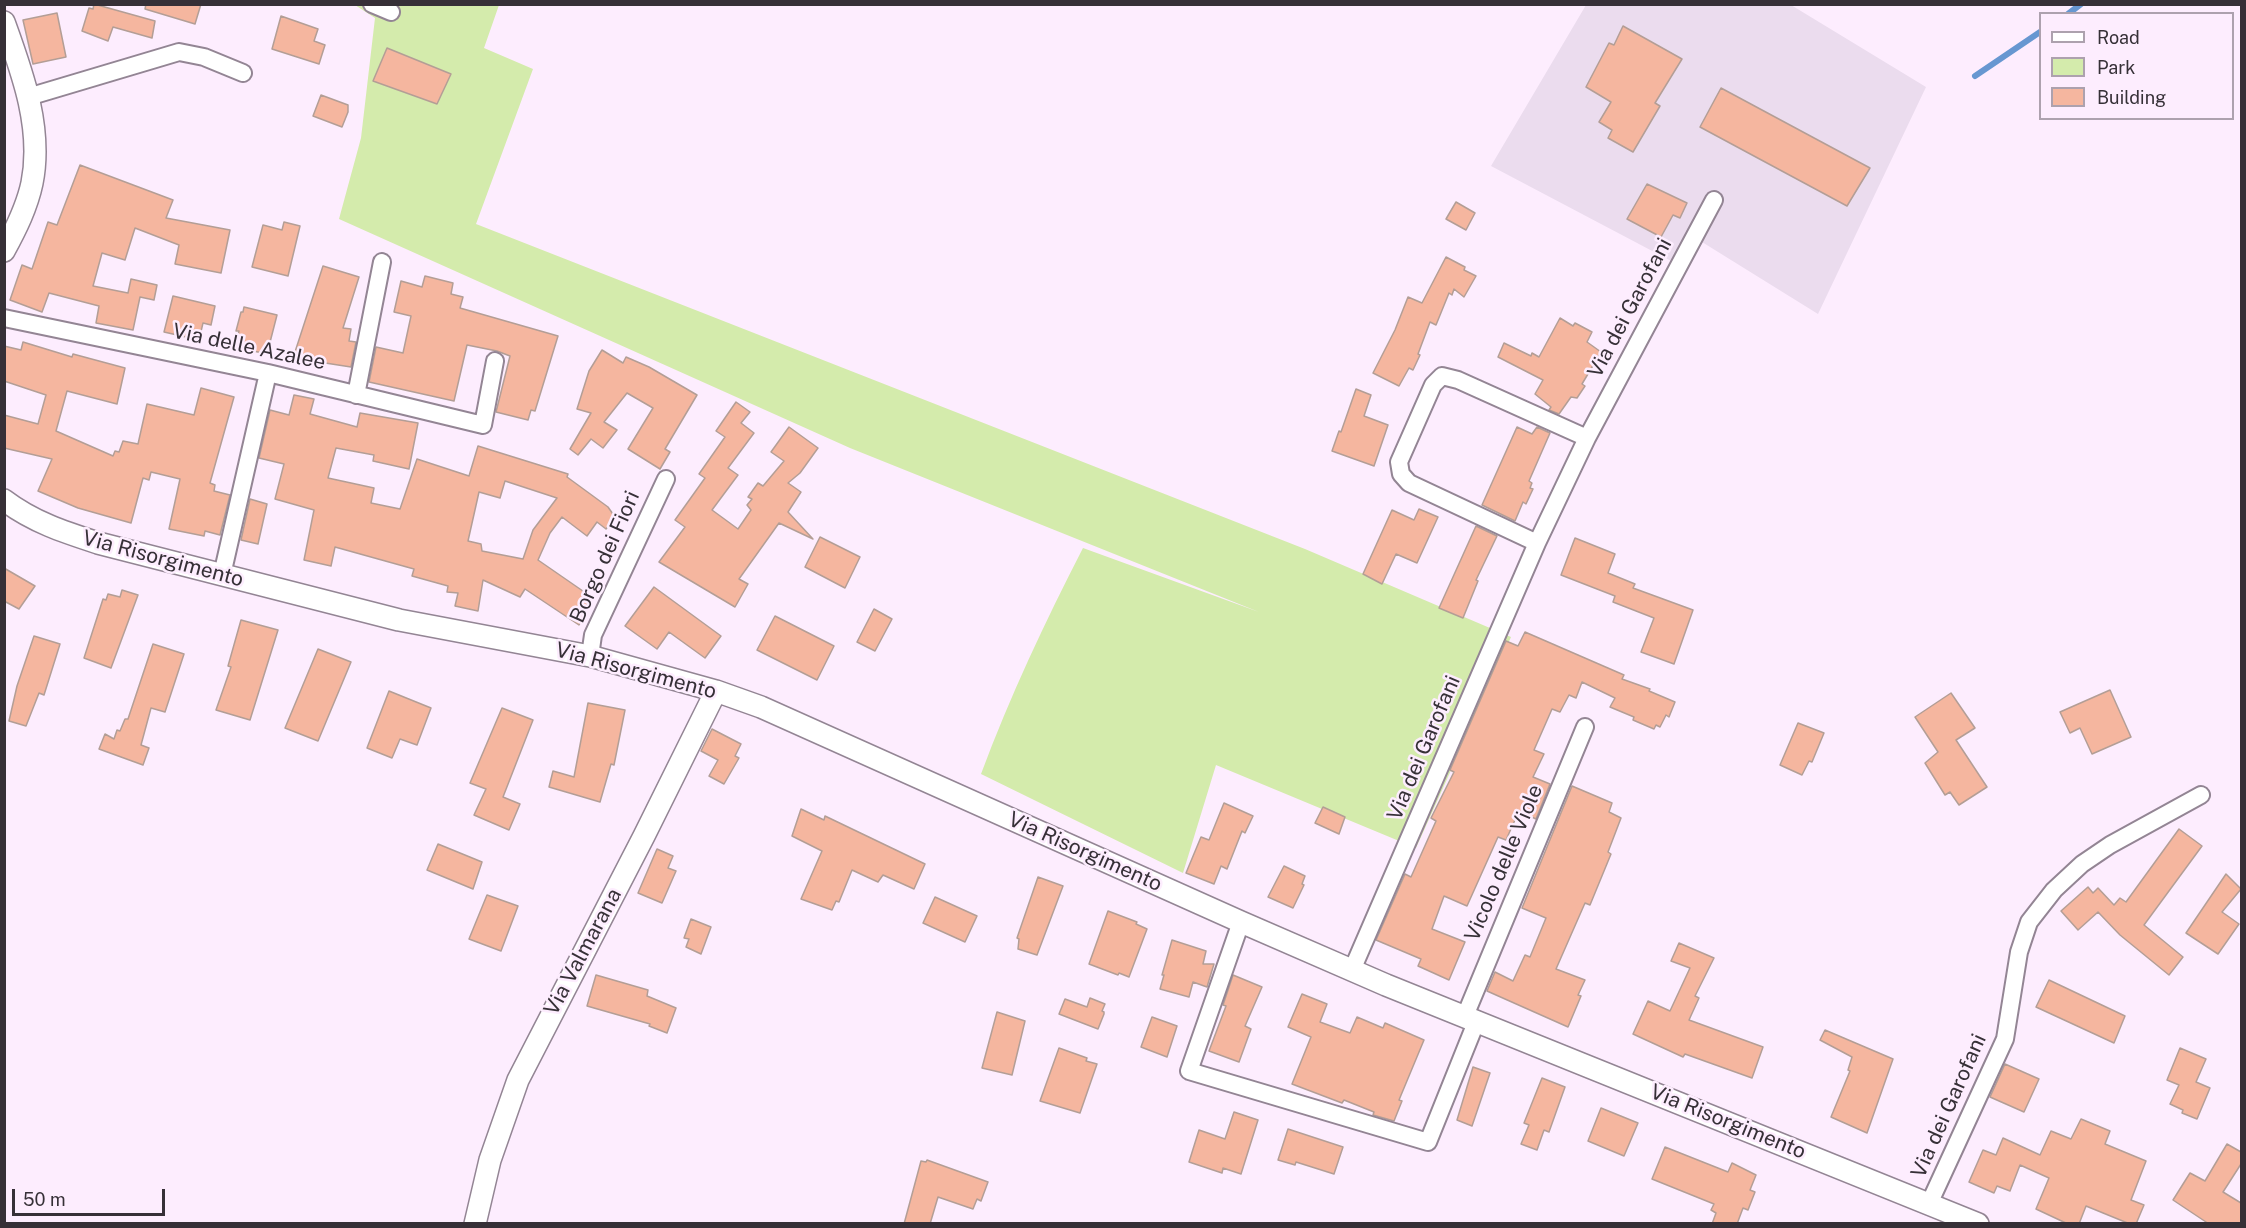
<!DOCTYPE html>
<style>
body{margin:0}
#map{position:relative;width:2246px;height:1228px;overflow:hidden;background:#fdedfe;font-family:"Public Sans",sans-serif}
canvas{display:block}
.frame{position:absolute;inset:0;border:6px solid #363037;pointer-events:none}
.legend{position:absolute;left:2039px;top:12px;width:195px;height:108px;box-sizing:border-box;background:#fdedfe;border:2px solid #ada1ae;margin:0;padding:8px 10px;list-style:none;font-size:18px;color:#363037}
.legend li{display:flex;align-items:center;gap:12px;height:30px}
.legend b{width:30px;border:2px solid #ada1ae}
.scale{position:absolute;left:12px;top:1189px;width:153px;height:27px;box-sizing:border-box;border:3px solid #363037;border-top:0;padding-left:8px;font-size:18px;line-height:21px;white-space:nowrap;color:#363037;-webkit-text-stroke:4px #fdedfe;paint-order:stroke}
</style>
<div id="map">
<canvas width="2246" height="1228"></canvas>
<div class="frame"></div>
<ul class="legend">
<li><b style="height:8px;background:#fff"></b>Road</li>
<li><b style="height:16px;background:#d4ebac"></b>Park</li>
<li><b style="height:16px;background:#f5b69f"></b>Building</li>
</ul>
<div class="scale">50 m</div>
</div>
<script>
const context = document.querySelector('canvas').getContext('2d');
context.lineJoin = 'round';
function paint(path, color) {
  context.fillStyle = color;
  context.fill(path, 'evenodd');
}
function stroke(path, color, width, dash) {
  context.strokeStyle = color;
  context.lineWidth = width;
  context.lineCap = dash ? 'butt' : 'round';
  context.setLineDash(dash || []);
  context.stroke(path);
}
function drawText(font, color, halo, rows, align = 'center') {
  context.font = font + ' "Public Sans",sans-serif';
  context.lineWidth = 5;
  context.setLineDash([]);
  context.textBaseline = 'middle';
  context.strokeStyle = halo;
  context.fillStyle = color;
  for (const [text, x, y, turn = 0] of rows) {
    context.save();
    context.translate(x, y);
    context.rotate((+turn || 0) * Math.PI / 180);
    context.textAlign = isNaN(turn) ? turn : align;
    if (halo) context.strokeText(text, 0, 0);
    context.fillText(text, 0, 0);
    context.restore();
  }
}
const industrial = new Path2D(`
 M1586 5H1791L1926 87 1818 314 1702 242 1675 263 1491 166Z`);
const green = new Path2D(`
 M355 5H499L484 48 533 69 476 224 1305 549 1511 637 1416 848 1216 765 1183 873 981 774C1010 696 1045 622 1083 548L1259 612 850 448 339 219 361 138 375 18Z`);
const stream = new Path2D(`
 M2068 14 2081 4
 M1975 76 2040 32`);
const building = new Path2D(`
 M94 4 155 21 152 38 113 27 108 41 82 31 89 8 93 9Z
 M146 4H201L195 24 145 9Z
 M57 13 66 57 33 64 23 20Z
 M281 16 318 29 314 41 325 45 319 64 272 49Z
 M1623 26 1682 59 1655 103 1660 106 1633 152 1608 138 1612 130 1599 122 1611 102 1586 87 1609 43 1614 45Z
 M387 48 451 74 437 104 373 81Z
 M1721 88 1870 168 1847 206 1700 127Z
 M321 95 348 105V112L342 127 313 116Z
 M80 165 173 200 166 218 230 230 221 273 175 264 179 245 135 228 125 260 102 253 93 286 128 293 131 279 157 285 154 300 140 297 133 330 96 323 99 306 49 293 42 312 10 300 22 265 32 269 48 222 57 225Z
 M1647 184 1687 203 1680 218 1673 215 1661 237 1627 219Z
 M1456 202 1475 213 1466 230 1446 219Z
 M284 222 300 226 288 276 252 267 263 225 282 230Z
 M1446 257 1465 267 1464 270 1476 276 1464 297 1454 289 1452 295 1449 293 1436 325 1430 322 1418 354 1420 355 1413 370 1409 368 1399 386 1373 373 1395 330 1408 297 1422 303Z
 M323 266 359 277 343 328 351 329 349 341 356 342 351 367 293 358Z
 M425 276 453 283 451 294 463 297 460 308 558 336 535 411 531 410 528 420 496 412 510 356 497 351 467 345 454 401 369 382 376 347 403 353 411 316 394 312 401 281 422 287Z
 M173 296 215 306 211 325 203 323 199 340 164 332Z
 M244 307 277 315 267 354 235 347 239 331H236L241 312H243Z
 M1560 318 1573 326 1575 323 1592 332 1587 342 1601 352 1582 384 1585 386 1577 398 1571 397 1559 414 1549 410 1551 407 1535 394 1543 380 1498 357 1504 343 1531 356 1532 353 1539 357Z
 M23 342 72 357 73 354 125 368 117 404 67 391 56 431 113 456 115 451 119 452 123 441 138 444 147 404 194 415 201 388 234 397 210 483 215 485 214 491 230 495 220 535 205 531 204 536 169 529 180 479 151 472 149 480 143 478 131 523 78 508 38 491 52 459 4 448V415L38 424 46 395 4 381V346L21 350Z
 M602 350 623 363 626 357 649 367 697 395 665 449 670 452 660 469 628 449 653 408 627 393 604 422 617 430 603 448 591 439 578 455 570 449 591 413 577 409 589 371Z
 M1356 389 1371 395 1364 416 1388 425 1374 466 1332 451 1339 431 1341 432Z
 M294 395 314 399 310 414 357 427 360 413 418 423 409 469 373 461 374 455 336 448 328 478 374 488 371 503 400 509 417 459 469 476 478 446 568 474 567 477 608 507 615 517 606 529 597 522 587 536 562 517 550 533 538 560 593 598 579 625 525 589 520 597 483 580 478 611 455 606 458 593 447 592 448 586 412 576 414 569 335 547 331 566 304 560 314 510 275 499 284 464 259 458 270 410 289 415ZM505 481 557 498 533 530 523 559 482 551 481 544 468 541 479 492 500 498Z
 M736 402 750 412 741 423 754 433 728 468 738 475 712 510 738 529 751 510 747 505 752 499 748 497 758 483 763 486 784 461 771 452 789 427 818 448 800 473 788 483 801 492 788 512 813 539 779 523 739 579 748 584 735 607 659 562 685 527 675 520 705 478 699 474 725 437 716 431Z
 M1517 427 1532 434 1537 427 1550 433 1529 481 1532 483 1530 488 1533 489 1526 504 1523 502 1515 521 1482 505Z
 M250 499 267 504 258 544 241 540Z
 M1419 509 1438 517 1417 563 1396 554 1382 584 1363 574 1392 510 1414 520Z
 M1476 526 1497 536 1476 580 1478 581 1463 618 1439 608Z
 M820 537 860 557 845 588 805 567Z
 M1575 538 1615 554 1608 573 1635 584 1633 588 1693 610 1674 664 1641 652 1654 618 1613 602 1615 596 1561 575Z
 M4 568 35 586 19 609 4 601Z
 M654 587 721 636 705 658 669 632 657 649 625 626Z
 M122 590 138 595 111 668 84 658 103 599 106 600 108 594 120 597Z
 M874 609 892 619 875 651 857 642Z
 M775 616 834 646 817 680 757 650Z
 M241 620 278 630 250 720 216 710 231 667 228 666Z
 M1525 632 1624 675 1622 679 1650 689 1649 691 1675 702 1669 717 1666 715 1660 727 1656 725 1654 729 1633 720 1634 717 1610 707 1615 698 1582 682 1576 698 1569 695 1560 712 1552 709 1534 750 1544 754 1533 777 1550 784 1536 819 1519 811 1506 840 1498 837 1467 906 1444 896 1432 929 1465 942 1449 980 1418 966 1421 959 1376 940 1405 874 1411 877 1436 821 1431 818 1454 772 1450 770 1506 641 1518 646Z
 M34 636 60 644 44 695 39 693 26 726 9 721 17 686Z
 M153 644 184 654 165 712 151 708 141 745 149 748 143 765 99 749 105 734 114 739 117 730 120 731 125 719H128Z
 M318 649 351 662 318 741 285 728Z
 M2110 690 2131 737 2092 754 2080 728 2070 733 2060 712Z
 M389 691 431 708 417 745 400 739 392 758 367 748Z
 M1951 693 1975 728 1956 740 1987 787 1959 805 1950 792 1945 795 1925 763 1938 752 1915 717Z
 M588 703 625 710 614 765 611 764 600 802 549 787 553 771 574 777Z
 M502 708 533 720 503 797 520 804 509 830 474 815 486 789 470 783Z
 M1798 723 1824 733 1812 762 1809 761 1802 775 1780 765Z
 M712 729 741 744 735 756 739 758 724 784 709 776 718 760 701 751Z
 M1572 786 1612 803 1609 812 1621 818 1608 852 1611 854 1590 905 1585 903 1556 969 1585 980 1578 995 1581 996 1568 1027 1487 991 1495 972 1513 981 1525 955 1530 957 1546 918 1522 908Z
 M1224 803 1253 816 1245 833 1242 831 1227 869 1221 866 1214 884 1186 873 1201 837 1209 840Z
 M1323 807 1345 817 1339 834 1315 823Z
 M801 809 824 820 825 816 925 864 914 889 883 875 878 882 852 870 839 902 836 901 832 910 801 899 822 851 792 836Z
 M2179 829 2202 846 2144 925 2183 957 2169 975 2120 935 2098 912 2078 930 2061 911 2088 887 2093 893 2098 888 2114 905 2120 898 2126 902Z
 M438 844 482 862 473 889 427 870Z
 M657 849 673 856 668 868 676 871 662 903 638 893Z
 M1284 866 1305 876 1302 884 1304 885 1293 908 1268 897Z
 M2226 874 2241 889 2222 912 2239 924 2218 954 2186 933Z
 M1038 877 1063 886 1037 955 1018 949 1019 939 1017 938Z
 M487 895 518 906 501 951 469 939Z
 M935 897 977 916 965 942 923 923Z
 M1108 911 1137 922 1136 924 1147 929 1129 977 1119 973 1118 975 1089 964Z
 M691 919 711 927 701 954 686 947 689 939 684 938Z
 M1172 940 1206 951 1203 964H1214L1207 987 1193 982 1189 997 1160 989 1164 975H1162Z
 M1679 943 1714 958 1695 996 1699 998 1689 1020 1763 1047 1752 1078 1685 1054 1683 1057 1633 1034 1648 1001 1670 1011 1690 968 1671 961Z
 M596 975 648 990 647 996 676 1008 667 1033 649 1026 650 1024 587 1006Z
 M1233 975 1262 987 1245 1026 1251 1029 1239 1062 1209 1051 1226 1006 1223 1005Z
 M2049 980 2125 1016 2114 1043 2036 1007Z
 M1302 994 1327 1004 1320 1022 1350 1033 1357 1017 1383 1028 1385 1023 1424 1040 1399 1100 1402 1101 1394 1121 1373 1115 1374 1112 1344 1100 1342 1103 1292 1084 1311 1037 1288 1027Z
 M1090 998 1105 1004 1102 1011 1104 1012V1014L1098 1029 1059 1014 1065 999 1087 1007Z
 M997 1012 1025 1021 1012 1075 982 1068Z
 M1152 1017 1177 1026 1167 1057 1141 1047Z
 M1825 1030 1893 1059 1867 1133 1831 1117 1850 1071 1848 1070 1852 1057 1820 1040Z
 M1059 1048 1087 1058 1086 1061 1097 1064 1080 1113 1040 1101Z
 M2180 1048 2206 1059 2196 1082 2210 1088 2197 1119 2182 1113 2183 1110 2170 1104 2179 1085 2167 1080Z
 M2005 1064 2039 1079 2024 1112 1990 1097Z
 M1473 1067 1490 1073 1472 1126 1457 1120Z
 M1542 1078 1565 1087 1549 1132 1544 1130 1537 1150 1521 1144 1529 1125 1524 1123Z
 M1601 1108 1638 1123 1624 1156 1588 1141Z
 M1234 1112 1258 1120 1241 1174 1223 1168 1222 1173 1189 1162 1199 1130 1225 1139Z
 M2081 1119 2110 1131 2105 1144 2146 1161 2131 1200 2144 1205 2136 1224H2130L2086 1206 2079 1224H2068L2036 1209 2049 1178 2020 1165 2010 1191 1997 1186 1994 1193 1969 1182 1983 1150 1996 1155 2003 1138 2040 1155 2051 1131 2071 1139Z
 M1288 1129 1343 1147 1334 1174 1296 1162 1295 1165 1278 1160Z
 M2227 1144 2241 1152V1164L2223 1192 2241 1203V1224H2209L2173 1200 2190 1173 2205 1181Z
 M1665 1147 1728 1172 1732 1163 1756 1175 1750 1190 1755 1192 1748 1210 1743 1208 1737 1224H1712L1716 1213 1711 1210 1714 1204 1652 1179Z
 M927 1160 988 1182 981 1201 977 1199 973 1209 938 1197 930 1224H904L921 1161 926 1162Z`);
const minor = new Path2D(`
 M372 4 391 12
 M28 97 179 52 204 57 243 73
 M4 318 268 373 483 425 495 361
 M356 395 382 262
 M1537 543 1409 483 1401 474 1399 462 1433 385 1442 376 1458 380 1587 438
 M222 575 268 373
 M590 656 593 635 666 479
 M1241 922 1189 1071 1428 1142 1477 1020
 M1352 970 1537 543 1587 438 1714 200
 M1465 1016 1585 727
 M1929 1204 2005 1039 2019 952 2029 922 2054 890 2082 864 2110 845 2201 795`);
const tertiary = new Path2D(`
 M4 22C22 72 43 128 32 183 27 207 16 229 4 251
 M4 500C33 522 64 532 98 543L399 620 590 656 716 691 761 707 1241 922 1386 985 1978 1224
 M475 1224 490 1160 518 1080 644 836 716 691`);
const streetNames = [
 ["Via dei Garofani",1630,308,-62],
 ["Via delle Azalee",249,347,12],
 ["Borgo dei Fiori",605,557,-66],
 ["Via Risorgimento",163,559,15],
 ["Via Risorgimento",636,671,15],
 ["Via dei Garofani",1424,748,-67],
 ["Via Risorgimento",1085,852,24],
 ["Vicolo delle Viole",1504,863,-67],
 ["Via Valmarana",583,952,-62],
 ["Via dei Garofani",1949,1106,-66],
 ["Via Risorgimento",1728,1122,22]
];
paint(industrial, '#ebdcee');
paint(green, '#d4ebac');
stroke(stream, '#6797d1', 6);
paint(building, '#f5b69f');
stroke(building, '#b39e96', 1.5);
stroke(minor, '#938594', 20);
stroke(tertiary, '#938594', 24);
stroke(minor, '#fff', 16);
stroke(tertiary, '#fff', 21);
drawText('21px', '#363037', '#fdedfe', streetNames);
</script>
